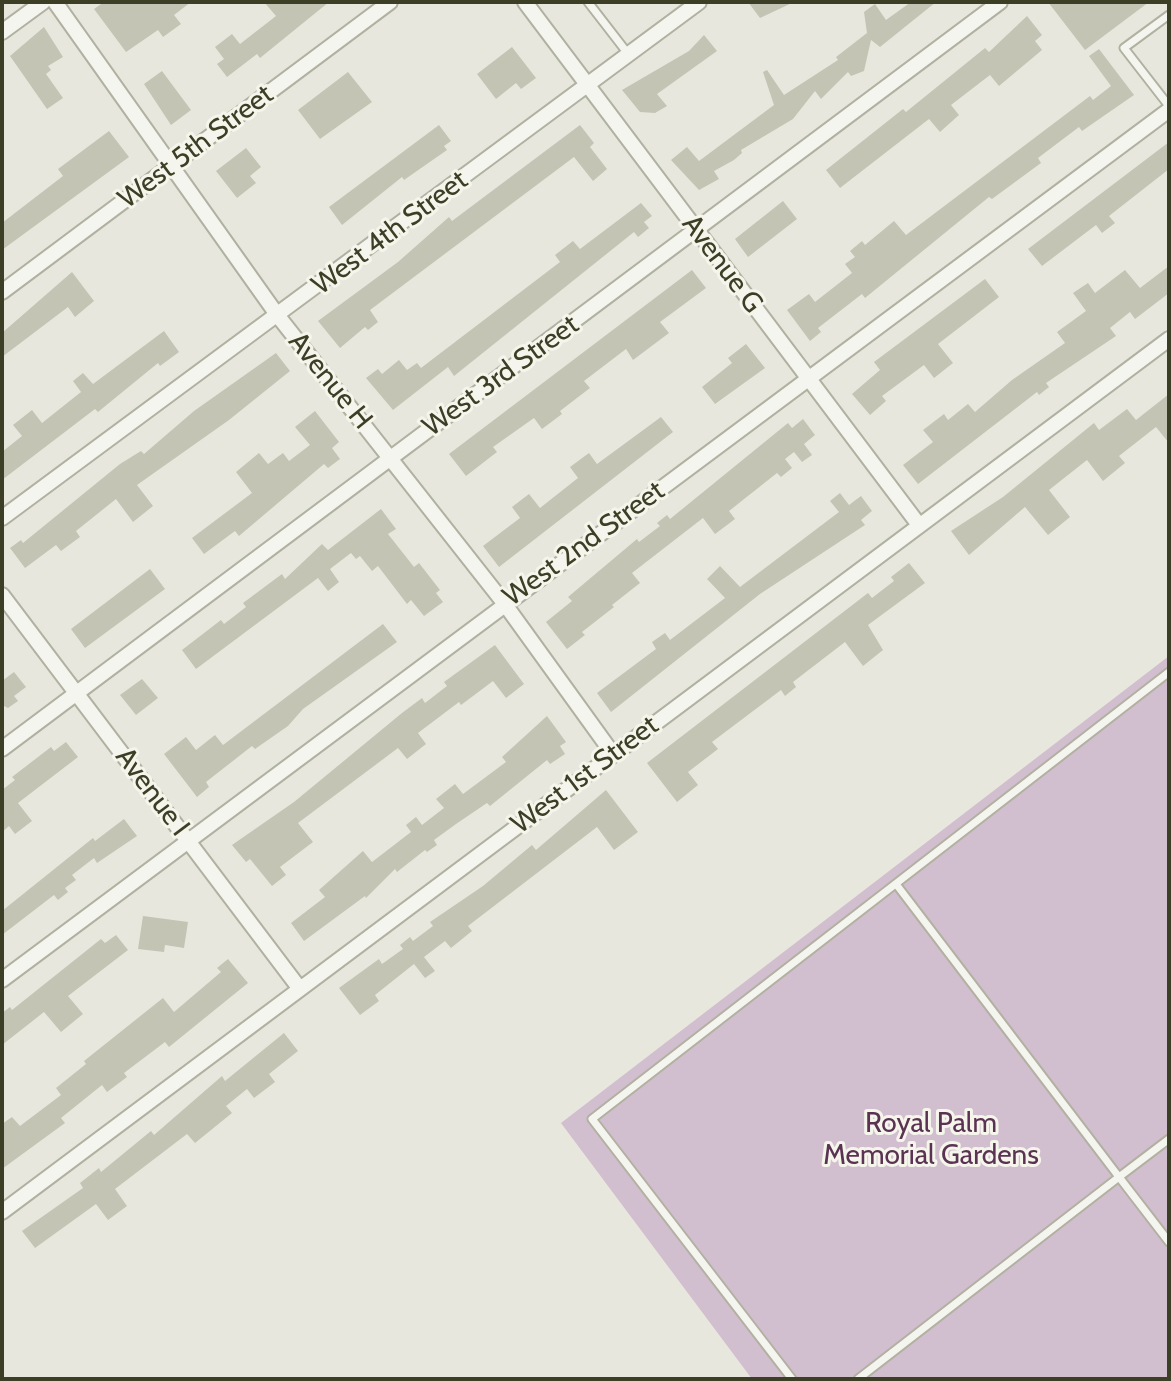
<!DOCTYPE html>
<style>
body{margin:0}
#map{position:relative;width:1171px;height:1381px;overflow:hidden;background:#e7e7dd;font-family:Cabin,sans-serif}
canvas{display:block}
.frame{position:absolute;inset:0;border:4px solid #3d3e26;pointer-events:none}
</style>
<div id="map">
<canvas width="1171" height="1381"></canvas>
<div class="frame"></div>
</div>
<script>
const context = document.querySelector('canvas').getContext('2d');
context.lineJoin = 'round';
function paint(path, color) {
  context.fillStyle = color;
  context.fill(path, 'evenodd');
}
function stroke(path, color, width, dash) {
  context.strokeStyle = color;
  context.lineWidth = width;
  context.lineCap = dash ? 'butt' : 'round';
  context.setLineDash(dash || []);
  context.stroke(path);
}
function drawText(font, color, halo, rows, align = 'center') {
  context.font = font + ' Cabin,sans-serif';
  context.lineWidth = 6;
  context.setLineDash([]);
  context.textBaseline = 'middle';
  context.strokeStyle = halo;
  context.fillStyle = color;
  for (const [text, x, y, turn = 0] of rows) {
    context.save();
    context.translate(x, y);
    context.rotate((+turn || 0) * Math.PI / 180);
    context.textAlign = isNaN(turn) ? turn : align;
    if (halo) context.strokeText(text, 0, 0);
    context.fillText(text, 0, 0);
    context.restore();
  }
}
const green = new Path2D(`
 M1169 656V1379H752L561 1123Z`);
const building = new Path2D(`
 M104 2H191L174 15 181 24 163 37 158 30 126 52 94 9Z
 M264 2H329L260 58 257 54 227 77 217 64 224 59 215 47 232 34 240 44 276 16Z
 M748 2H794L760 18Z
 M911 2H936L880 47 871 40 864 71 851 76 848 72 821 99 815 91 793 119 741 150 742 153 734 160 714 171 719 179 699 190 671 160 687 147 699 161 774 105 763 72 767 70 784 95 838 60 836 57 867 33 864 12 875 4 886 20Z
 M1048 2H1149L1085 50Z
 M1027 16 1042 35 1035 41 1042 50 999 86 990 75 951 105 959 115 940 132 929 119 840 188 826 170 903 109 906 112 985 48 989 52Z
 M44 27 63 57 48 66 51 70 46 74 63 98 47 109 10 56Z
 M704 35 717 51 657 94 667 106 655 113 640 112 622 90 689 51Z
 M512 47 536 78 521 89 516 83 496 99 477 74Z
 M1099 49 1134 95 1082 131 1079 127 1038 158 1041 163 992 199 989 197 865 298 862 294 818 328 821 332 810 341 787 310 809 294 815 302 852 273 845 264 855 257 850 251 862 241 865 245 894 221 906 235 1090 96 1093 100 1111 86 1089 56Z
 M162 71 191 110 171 125 144 84Z
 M348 72 372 102 320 139 298 110Z
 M439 125 451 141 444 146 447 150 404 180 402 177 342 225 329 207Z
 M580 125 594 143 590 147 607 169 593 181 574 157 370 310 378 322 368 330 365 327 340 348 318 321 398 262 449 217 452 221Z
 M109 131 129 157 2 250V223L63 176 58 169Z
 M1169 142V169L1109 216 1115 223 1102 233 1096 225 1042 266 1028 249Z
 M246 148 261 167 250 176 256 183 237 198 216 171Z
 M783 201 797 219 748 257 735 239Z
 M641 203 652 216 644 222 649 228 638 237 634 232 454 376 448 367 393 410 366 378 378 369 382 374 399 360 407 370 417 363 421 368 560 262 555 255 573 241 580 249Z
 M1169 266V293L1135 319 1130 312 1110 328 1116 336 1046 383 1049 387 1039 395 1037 392 918 484 903 465 933 442 923 430 944 414 948 420 968 404 975 412 1012 380 1065 343 1057 332 1086 311 1073 293 1088 283 1095 293 1125 270 1140 288Z
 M692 270 706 288 660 322 669 333 633 360 626 349 584 381 590 388 560 411 562 414 542 429 534 418 493 447 497 452 466 476 449 454Z
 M72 272 94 301 75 317 68 307 2 357V333Z
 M985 279 999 297 938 344 953 363 934 378 924 365 882 396 886 401 870 415 852 394 880 370 874 362Z
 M164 331 179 352 160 366 158 363 98 412 95 409 2 480V452L22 436 13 425 32 410 42 423 81 392 73 381 83 373 93 384Z
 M746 344 765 368 715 404 702 387 732 363 728 358Z
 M276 353 290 371 229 420 137 485 153 506 133 522 116 499 76 531 80 537 61 551 56 545 25 568 10 548 21 540 23 543 120 464 141 451 144 454 194 411Z
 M1169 394V443L1156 427 1119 456 1125 463 1103 481 1087 460 1049 490 1070 517 1048 535 1025 507 969 555 951 531 1003 497 1094 423 1099 430 1127 409 1136 420Z
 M315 411 339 442 332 448 340 459 328 468 324 464 239 536 235 531 204 554 192 538 252 493 236 472 259 453 268 464 283 453 289 461 310 445 295 427Z
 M661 417 673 432 499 567 483 546 520 518 512 507 529 494 540 508 578 478 570 467 589 453 597 464Z
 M803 419 815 435 804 444 812 455 802 462 794 452 785 459 792 468 781 477 777 473 729 511 735 519 715 534 703 518 632 573 640 583 612 605 614 607 582 632 585 635 567 649 546 622 572 601 568 597 637 539 639 542 660 526 657 523 667 515 670 519 788 423 792 428Z
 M840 493 849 505 861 496 872 511 861 520 865 525 760 594 611 712 597 693 656 649 652 642 665 633 670 640 725 598 707 579 720 566 740 587 839 512 830 501Z
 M381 509 396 529 388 534 414 567 419 563 440 590 436 593 443 602 424 616 411 600 407 604 378 566 372 571 360 556 356 559 351 553 330 569 339 582 328 591 318 578 196 669 182 650 221 620 224 624 246 607 243 603 282 574 285 579 322 544 328 550Z
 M909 563 925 583 868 625 883 650 863 666 845 642 793 682 796 687 785 696 781 690 712 742 718 749 688 772 698 785 677 802 647 763 868 593 872 598 894 581 891 577Z
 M150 569 165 589 85 648 71 629Z
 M383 624 397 642 303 709 288 726 255 749 252 746 206 782 209 787 197 797 164 754 186 737 196 750 215 735 223 745Z
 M495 645 524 684 506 698 493 681 461 705 459 702 418 733 426 744 407 759 398 748 298 823 313 842 280 867 286 875 272 886 250 859 246 862 232 845 294 802 402 713 422 698 425 703 447 686 444 682Z
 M14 672 26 687 14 696 18 701 8 708 2 705V681Z
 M142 679 158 698 136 715 120 695Z
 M547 716 566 742 560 746 565 754 550 764 547 760 490 806 487 803 456 824 434 840 437 845 427 852 425 850 397 872 395 869 366 898 365 896 304 941 291 923 325 897 319 890 363 851 372 862 411 832 406 825 416 817 422 825 444 808 436 799 455 784 463 794 506 762 502 757Z
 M66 742 78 757 18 803 32 821 15 834 9 826 2 832V790L15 780 12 777 51 747 54 751Z
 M606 790 638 832 614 850 597 827 468 926 472 931 451 948 445 941 424 957 435 971 425 978 414 964 375 995 379 1001 360 1015 339 988 379 959 382 964 403 949 400 945 410 937 413 941 433 926 430 922 483 886 532 845 536 850Z
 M124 819 137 836 97 863 94 858 72 875 76 880 65 888 68 892 58 900 54 895 2 935V911L93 838 95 841Z
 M143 916 188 922 184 948 165 945 164 952 138 949Z
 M116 935 128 950 68 996 83 1014 61 1032 44 1012 2 1045V1013L10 1007 12 1010 101 939 105 943Z
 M228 959 248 983 169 1047 165 1042 124 1073 127 1077 107 1092 102 1085 61 1118 65 1123 2 1169V1124L12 1117 20 1126 61 1095 56 1088 86 1064 84 1061 163 998 174 1012 221 972 217 968Z
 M284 1033 298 1051 269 1074 275 1082 254 1098 247 1089 226 1106 232 1113 195 1143 187 1134 115 1189 127 1206 108 1220 96 1204 35 1248 22 1231 83 1188 80 1183 99 1168 101 1172 151 1131 154 1135 222 1076 225 1081Z`);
const lane = new Path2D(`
 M588 2 629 55
 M1169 15 1124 48 1169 106
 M1169 1139 1119 1177 1169 1242
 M792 1379 592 1119 1169 672
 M858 1379 1119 1177 896 884`);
const street = new Path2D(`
 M55 2 278 316 504 603 613 754
 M525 2 919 525
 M2 32 43 2
 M2 292 390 2
 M2 518 699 2
 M2 595 300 989
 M2 749 1000 2
 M2 980 1169 110
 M2 1212 1169 339`);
const streetNames = [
 ["West 5th Street",196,147,-37],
 ["West 4th Street",390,233,-37],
 ["Avenue G",722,264,53],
 ["West 3rd Street",501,376,-36],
 ["Avenue H",330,381,51],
 ["West 2nd Street",584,544,-36],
 ["West 1st Street",585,775,-37],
 ["Avenue I",152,792,53]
];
const parkNames = [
 ["Royal Palm",931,1124],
 ["Memorial Gardens",931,1156]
];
paint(green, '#d1bece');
paint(building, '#c4c4b4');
stroke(lane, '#b1b1a2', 11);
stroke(street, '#b1b1a2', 18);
stroke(lane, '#f5f5ef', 7);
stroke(street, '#f5f5ef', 14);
drawText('28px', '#3d3e26', '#f5f5ec', streetNames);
drawText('28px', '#5a3352', '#f5f5ec', parkNames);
</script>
